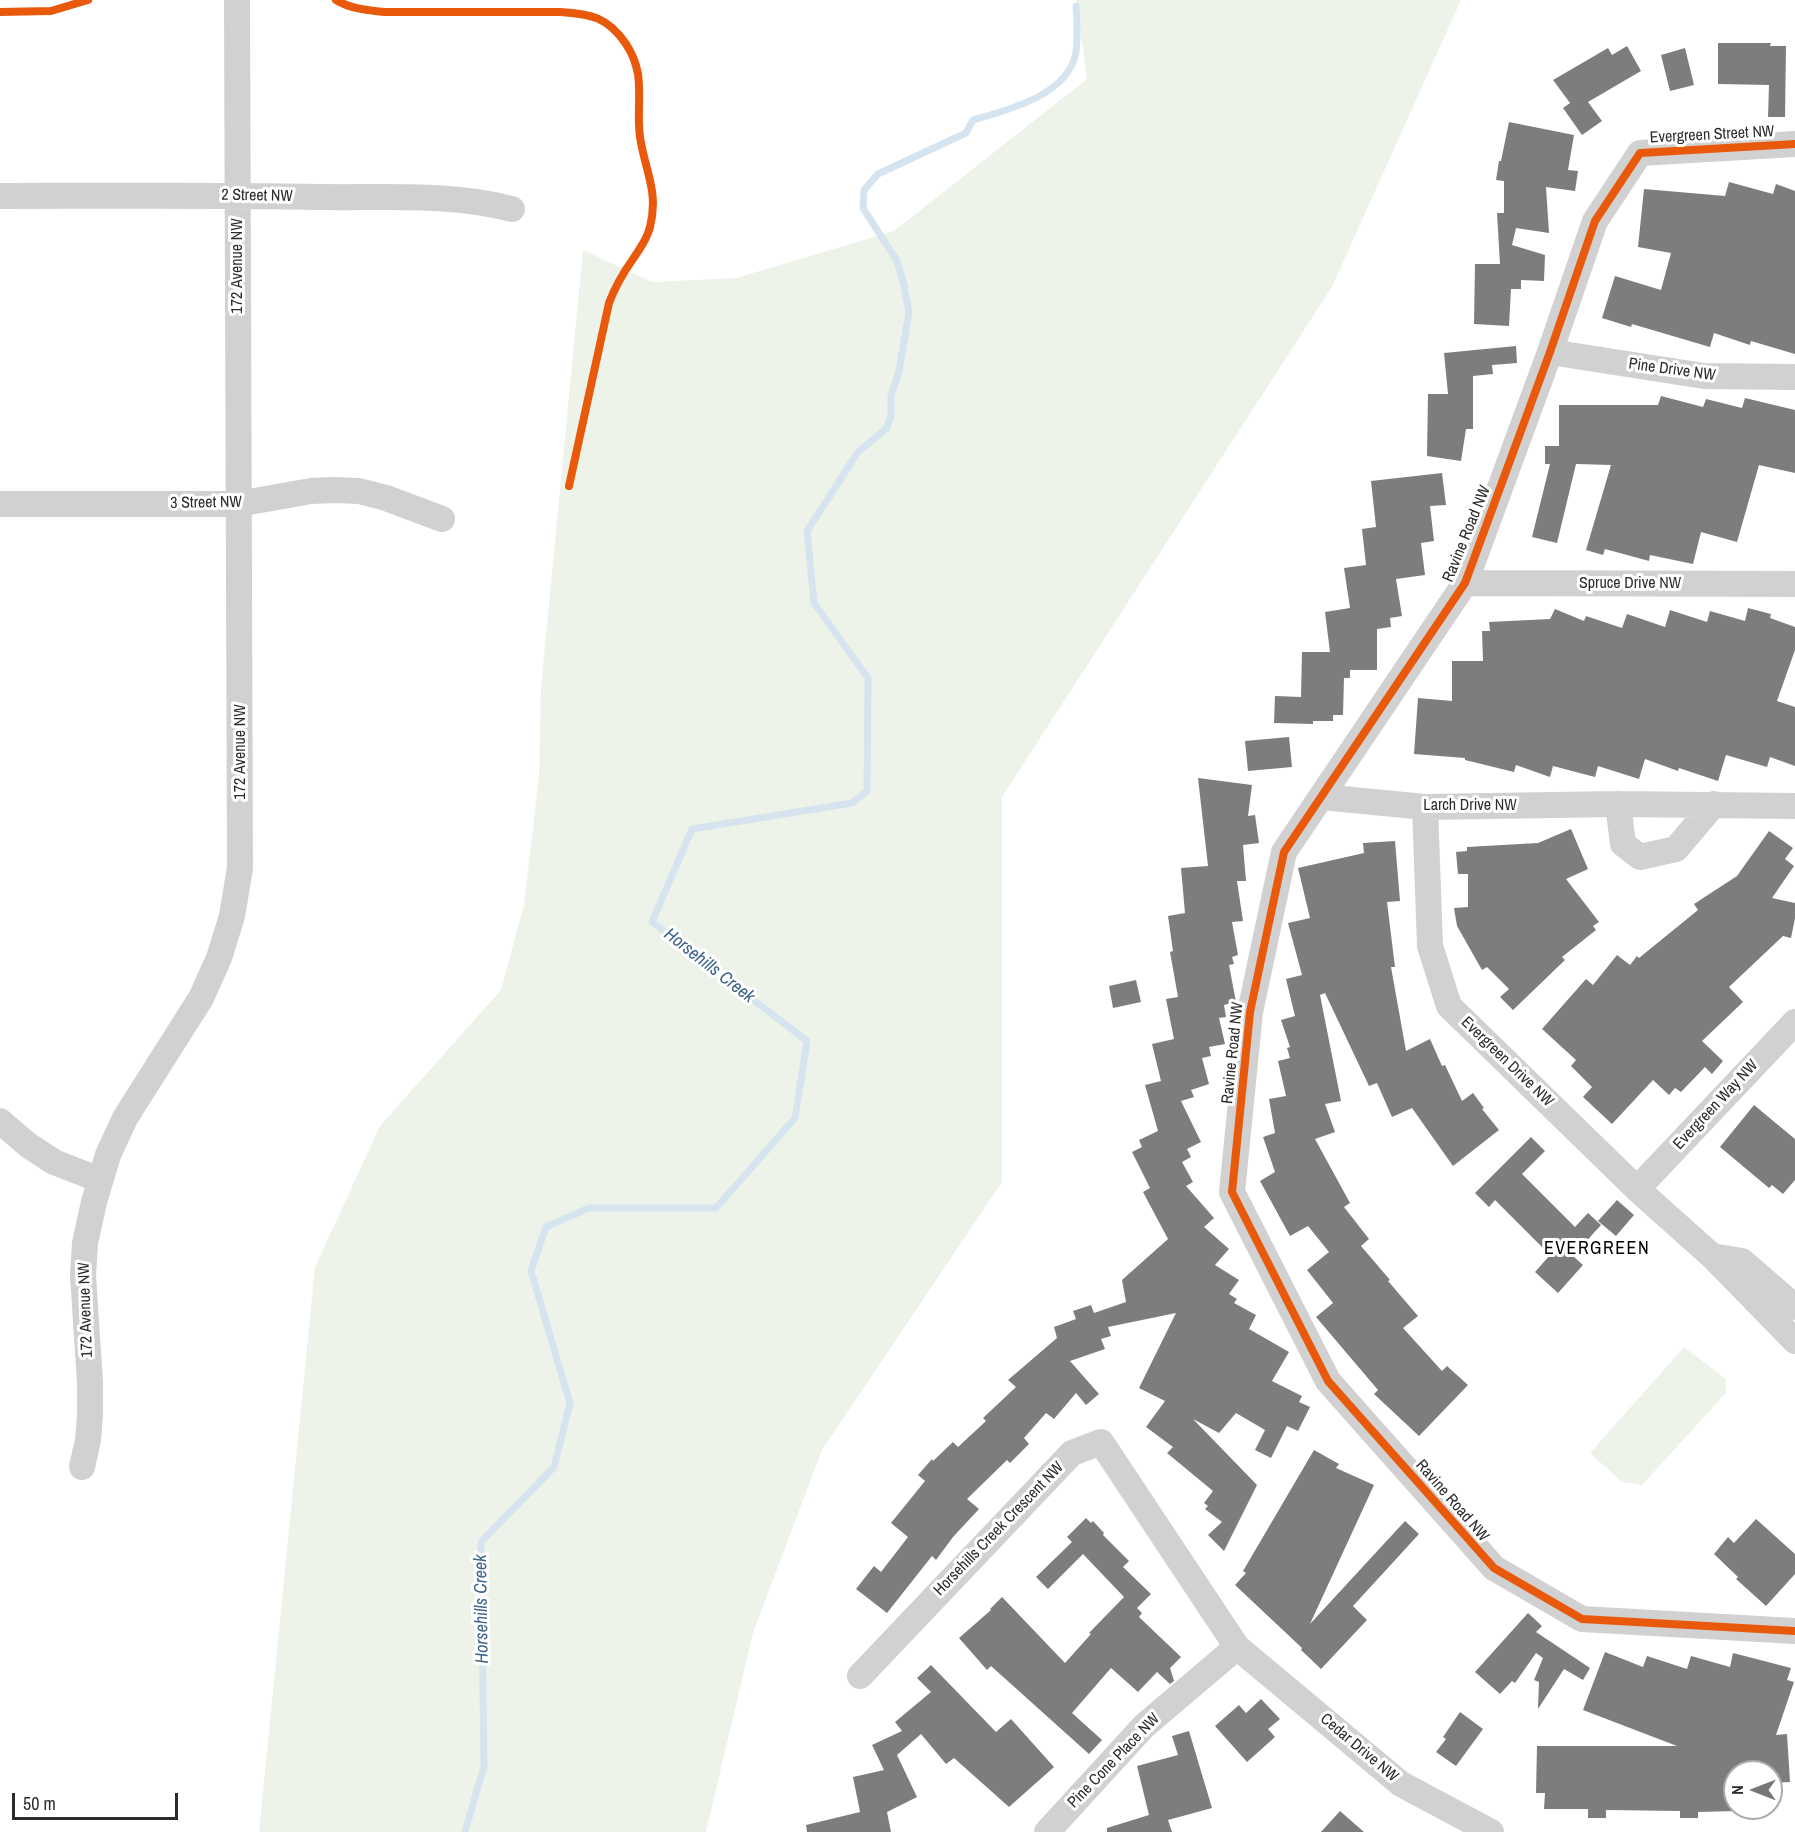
<!DOCTYPE html>
<style>
body{margin:0}
#map{position:relative;width:1795px;height:1832px;overflow:hidden;background:#fff;font-family:"Archivo Narrow",sans-serif}
canvas{display:block}
.north{position:absolute;left:1723px;top:1760px;width:60px;height:60px;box-sizing:border-box;background:#fff;border:2px solid #ababab;border-radius:50%;rotate:270deg;font-size:16px;font-weight:700;line-height:24px;text-align:center;color:#2c2c2c}
.north::after{content:'';display:block;margin:auto;width:21px;height:27px;background:#767676;clip-path:polygon(50% 0,100% 100%,50% 72%,0 100%)}
.scale{position:absolute;left:12px;top:1793px;width:166px;height:27px;box-sizing:border-box;border:3px solid #2c2c2c;border-top:0;padding-left:8px;font-size:18px;line-height:21px;white-space:nowrap;color:#2c2c2c;-webkit-text-stroke:4px #fff;paint-order:stroke}
</style>
<div id="map">
<canvas width="1795" height="1832"></canvas>
<div class="north">N</div>
<div class="scale">50 m</div>
</div>
<script>
const context = document.querySelector('canvas').getContext('2d');
context.lineJoin = 'round';
function paint(path, color) {
  context.fillStyle = color;
  context.fill(path, 'evenodd');
}
function stroke(path, color, width, dash) {
  context.strokeStyle = color;
  context.lineWidth = width;
  context.lineCap = dash ? 'butt' : 'round';
  context.setLineDash(dash || []);
  context.stroke(path);
}
function drawText(font, color, halo, rows, align = 'center') {
  context.font = font + ' "Archivo Narrow",sans-serif';
  context.lineWidth = 6;
  context.setLineDash([]);
  context.textBaseline = 'middle';
  context.strokeStyle = halo;
  context.fillStyle = color;
  for (const [text, x, y, turn = 0] of rows) {
    context.save();
    context.translate(x, y);
    context.rotate((+turn || 0) * Math.PI / 180);
    context.textAlign = isNaN(turn) ? turn : align;
    if (halo) context.strokeText(text, 0, 0);
    context.fillText(text, 0, 0);
    context.restore();
  }
}
const green = new Path2D(`
 M1076 0H1461L1332 287 1002 797V1182L822 1450 753 1633 706 1832H259L315 1267 380 1126 501 990 524 905 539 775 541 687 583 250 652 282 736 278 894 231 1087 79Z
 M1684 1347 1726 1379V1393L1642 1485 1622 1482 1590 1453Z`);
const stream = new Path2D(`
 M465 1832 484 1766 481 1542 554 1467 570 1403 531 1271 546 1227 589 1208H716L795 1118 807 1041 652 922 692 829 852 803 867 791 868 678 814 603 807 531 858 452 887 428 891 415V396L899 371 909 312 903 281 897 261 863 208 864 190 878 174 966 133 973 120C1008 110 1069 95 1076 52 1078 37 1077 21 1076 6`);
const building = new Path2D(`
 M1718 43H1771L1770 46H1786L1785 117H1768L1769 85 1718 84Z
 M1627 46 1641 71 1588 102 1602 121 1582 135 1563 108 1570 103 1553 80 1608 48 1612 55Z
 M1685 48 1694 85 1670 91 1661 55Z
 M1509 122 1574 135 1568 170 1578 171 1575 191 1546 187 1549 233 1516 228 1512 245 1545 255 1544 281 1521 280V289H1511L1509 326 1474 324 1475 264H1500L1497 213H1504V181L1496 180 1499 161H1501Z
 M1729 182 1773 194 1776 184 1795 191V354L1751 341 1750 345 1714 333 1710 347 1632 324 1631 327 1602 318 1615 276 1661 290 1671 253 1638 247 1644 189 1725 196Z
 M1516 346 1517 363 1492 365 1493 374 1473 376V429H1466L1461 461 1427 456 1428 394H1448L1444 353Z
 M1661 396 1703 407 1706 399 1742 408 1745 398 1795 410V473L1759 465 1737 542 1701 532 1693 564 1650 555 1649 561 1605 549 1603 555 1586 550 1611 465 1576 464 1557 543 1532 537 1550 464H1545V446H1559V405H1658Z
 M1442 473 1446 505 1430 506 1434 541 1421 543 1425 575 1396 579 1402 616 1390 618 1391 627 1377 629V670H1350V678H1344L1343 715H1333V721H1313V724L1274 723 1275 696 1301 697 1302 652H1330L1325 612 1350 608 1344 568 1366 565 1362 529 1376 527 1371 481Z
 M1748 608 1771 614 1770 618 1795 627V650L1777 701 1795 707V766L1770 757 1767 767 1726 755 1718 781 1679 768 1678 771 1645 759 1639 779 1598 766 1595 777 1553 766 1550 777 1516 765 1514 772 1465 760V758L1414 754 1418 698 1452 701V661H1483L1482 631H1490L1489 622 1550 619 1555 609 1584 621 1586 616 1622 628 1627 614 1665 627 1670 610 1707 622 1710 611 1745 621Z
 M1289 737 1292 767 1248 771 1245 741Z
 M1198 778 1252 785 1248 816 1255 815 1259 843 1243 845 1246 881H1237L1243 921 1232 922 1238 955 1232 957 1234 964 1229 965 1236 1002 1224 1005 1226 1017 1219 1018 1225 1044 1209 1047 1211 1056 1202 1058 1209 1084 1191 1090 1194 1097 1181 1101 1201 1142 1187 1149 1191 1157 1182 1162 1193 1182 1186 1186 1214 1218 1204 1227 1229 1249 1215 1265 1239 1280 1229 1294 1237 1299 1234 1303 1256 1315 1249 1329 1289 1352 1272 1381 1302 1396 1299 1402 1310 1407 1298 1431 1287 1426 1271 1458 1255 1450 1265 1430 1236 1413 1219 1433 1193 1419 1257 1485 1224 1551 1208 1535 1222 1522 1205 1509 1208 1506 1204 1503 1213 1491 1167 1453 1173 1447 1146 1427 1165 1401 1139 1388 1176 1313 1108 1327 1111 1336 1101 1339 1105 1349 1070 1361 1099 1394 1086 1405 1076 1393 1054 1419 1046 1413 1024 1438 1029 1444 1010 1463 1007 1460 967 1499 979 1509 953 1537 936 1560 932 1556 887 1613 856 1589 874 1566 881 1572 908 1537 891 1523 925 1481 918 1475 932 1459 933 1461 953 1442 958 1447 986 1421 983 1418 1016 1387 1008 1380 1057 1338 1054 1327 1076 1319 1073 1311 1091 1305 1094 1313 1126 1302 1122 1280 1168 1239 1143 1192 1150 1188 1132 1152 1142 1147 1139 1140 1158 1131 1145 1085 1161 1081 1152 1044 1174 1039 1166 999 1178 997 1170 952 1173 951 1168 916 1185 913 1181 868 1208 866Z
 M1571 829 1588 869 1566 879 1599 922 1593 926 1596 930 1562 957 1565 960 1513 1010 1500 997 1509 989 1487 967 1482 970 1457 926 1454 908 1468 907V874H1458L1456 852 1467 851V847L1538 843Z
 M1769 831 1793 848 1785 859 1794 866 1772 898 1795 903V918L1791 938 1783 936 1729 987 1743 1002 1702 1041 1723 1061 1712 1074 1705 1067 1681 1092 1675 1088 1669 1095 1653 1080 1612 1124 1583 1097 1592 1087 1571 1066 1576 1060 1542 1029 1586 979 1593 985 1617 955 1630 965 1637 956 1639 958 1698 910 1694 904 1737 876Z
 M1395 841 1400 901 1387 902 1395 967H1391L1406 1051 1430 1039 1442 1066 1445 1065 1462 1101 1473 1093 1484 1108 1482 1109 1499 1130 1453 1166 1412 1108 1392 1117 1377 1083 1369 1086 1325 993 1320 995 1341 1101 1325 1104 1335 1132 1315 1139 1350 1203 1344 1207 1369 1239 1361 1246 1390 1280 1388 1281 1418 1316 1403 1328 1442 1371 1447 1366 1468 1385 1419 1436 1374 1394 1378 1390 1316 1317 1333 1303 1307 1270 1329 1252 1308 1226 1290 1236 1260 1181 1275 1172 1263 1137 1275 1133 1269 1099 1286 1096 1278 1061 1290 1058 1287 1048 1290 1047 1281 1020 1295 1016 1286 979 1302 975 1288 923 1310 918 1298 868 1364 853 1363 843Z
 M1136 980 1141 1002 1113 1008 1109 986Z
 M1754 1105 1795 1139V1180L1783 1194 1772 1185 1769 1188 1720 1147Z
 M1531 1137 1545 1151 1522 1174 1575 1227 1588 1213 1601 1225 1573 1256 1583 1265 1558 1293 1535 1272 1550 1255 1495 1200 1489 1207 1475 1193Z
 M1617 1200 1634 1215 1616 1236 1598 1221Z
 M1314 1450 1339 1464 1336 1468 1374 1485 1310 1624 1405 1521 1419 1534 1353 1606 1367 1620 1321 1669 1301 1650 1302 1648 1235 1585 1246 1573 1243 1571Z
 M1086 1518 1091 1523 1093 1521 1104 1533 1103 1535 1129 1561 1123 1567 1151 1594 1137 1608 1142 1613 1139 1617 1181 1657 1170 1668 1174 1681 1170 1684 1157 1672 1138 1692 1111 1668 1072 1713 1102 1740 1089 1754 991 1666 987 1670 959 1638 991 1610 990 1609 1002 1597 1065 1663 1091 1634 1089 1633 1124 1597 1083 1554 1048 1589 1036 1577 1072 1542 1067 1537Z
 M1756 1519 1795 1554V1574L1766 1606 1736 1579 1738 1577 1714 1554 1728 1537 1734 1543Z
 M1528 1613 1542 1626 1536 1632 1590 1668 1583 1680 1564 1669 1538 1709 1539 1682 1534 1680 1543 1658 1536 1653 1515 1683 1512 1681 1500 1694 1475 1672Z
 M1605 1652 1643 1667 1647 1656 1687 1669 1691 1656 1730 1667 1733 1653 1791 1668 1787 1680 1794 1682 1776 1735 1787 1734 1790 1782 1771 1783V1772H1735V1811L1698 1812V1818H1680V1811L1606 1810V1818H1588V1809H1544L1545 1793H1536L1537 1746H1677L1583 1710Z
 M931 1665 996 1732 1011 1719 1054 1767 1009 1807 954 1758 946 1764 921 1734 897 1755 917 1797 887 1812 891 1832H807L806 1825 860 1812 853 1777 884 1770 872 1745 902 1731 895 1722 931 1692 917 1678Z
 M1261 1699 1280 1719 1268 1729 1275 1737 1247 1762 1215 1726 1239 1705 1246 1713Z
 M1460 1712 1483 1729 1456 1766 1436 1752 1446 1739 1443 1737Z
 M1189 1731 1212 1808 1168 1820 1172 1832H1107V1828L1149 1815 1137 1766 1178 1755 1172 1736Z
 M1340 1811 1364 1832H1321Z`);
const minor = new Path2D(`
 M1795 144 1640 153 1595 221 1550 352 1465 583 1284 852 1250 1012 1232 1192 1328 1381 1494 1568 1582 1619 1795 1631
 M0 196C108 196 215 195 322 197 386 198 451 193 512 209
 M1550 352 1704 376 1795 377
 M0 504H238L311 491 334 490 359 491 386 498 442 519
 M1465 583 1795 584
 M1322 797 1425 807 1618 804 1795 806
 M1618 804 1623 844 1640 857 1676 849 1714 804
 M1425 807 1430 946 1449 1006 1637 1189 1712 1256 1795 1341
 M0 1121 28 1145 54 1162 100 1180
 M1637 1189 1795 1022
 M1712 1256 1742 1261 1795 1307
 M82 1467 88 1440 90 1415V1383L83 1275 85 1243 94 1202 108 1155 125 1118 201 998 219 958 232 916 240 868 237 0
 M860 1676 1072 1453 1101 1442 1237 1647 1401 1784 1491 1832
 M1047 1832 1144 1726 1237 1647`);
const cycleway = new Path2D(`
 M336 0C351 9 367 10 384 12H560C591 14 608 17 626 44 632 53 636 63 638 74 641 95 637 116 640 137 645 171 659 191 650 227 647 240 640 248 633 259 623 273 615 287 609 303L569 486
 M0 12 51 11 88 0
 M1795 144 1640 153 1595 221 1550 352 1465 583 1284 852 1250 1012 1232 1192 1328 1381 1494 1568 1582 1619 1795 1631`);
const streetNames = [
 ["Evergreen Street NW",1712,135,-3],
 ["2 Street NW",257,196,1],
 ["172 Avenue NW",238,266,-90],
 ["Pine Drive NW",1672,370,8],
 ["3 Street NW",206,503,-1],
 ["Ravine Road NW",1467,534,-68],
 ["Spruce Drive NW",1630,584],
 ["172 Avenue NW",241,752,-90],
 ["Larch Drive NW",1470,806],
 ["Ravine Road NW",1233,1053,-84],
 ["Evergreen Drive NW",1507,1062,44],
 ["Evergreen Way NW",1716,1105,-47],
 ["172 Avenue NW",86,1310,-92],
 ["Ravine Road NW",1452,1501,49],
 ["Horsehills Creek Crescent NW",999,1529,-46],
 ["Cedar Drive NW",1359,1748,40],
 ["Pine Cone Place NW",1114,1761,-46]
];
const waterNames = [
 ["Horsehills Creek",709,966,38],
 ["Horsehills Creek",482,1609,-91]
];
const neighbourhoodNames = [
 ["EVERGREEN",1597,1249]
];
paint(green, '#eef3ea');
stroke(stream, '#d6e4f0', 7);
paint(building, '#7d7d7d');
stroke(minor, '#d1d1d1', 26);
stroke(cycleway, '#e8590c', 8);
drawText('16px', '#2c2c2c', '#fff', streetNames);
drawText('italic 18px', '#3e658a', '#fff', waterNames);
context.letterSpacing = '1.5px';
drawText('18px', '#000', '#fff', neighbourhoodNames);
context.letterSpacing = '0px';
</script>
